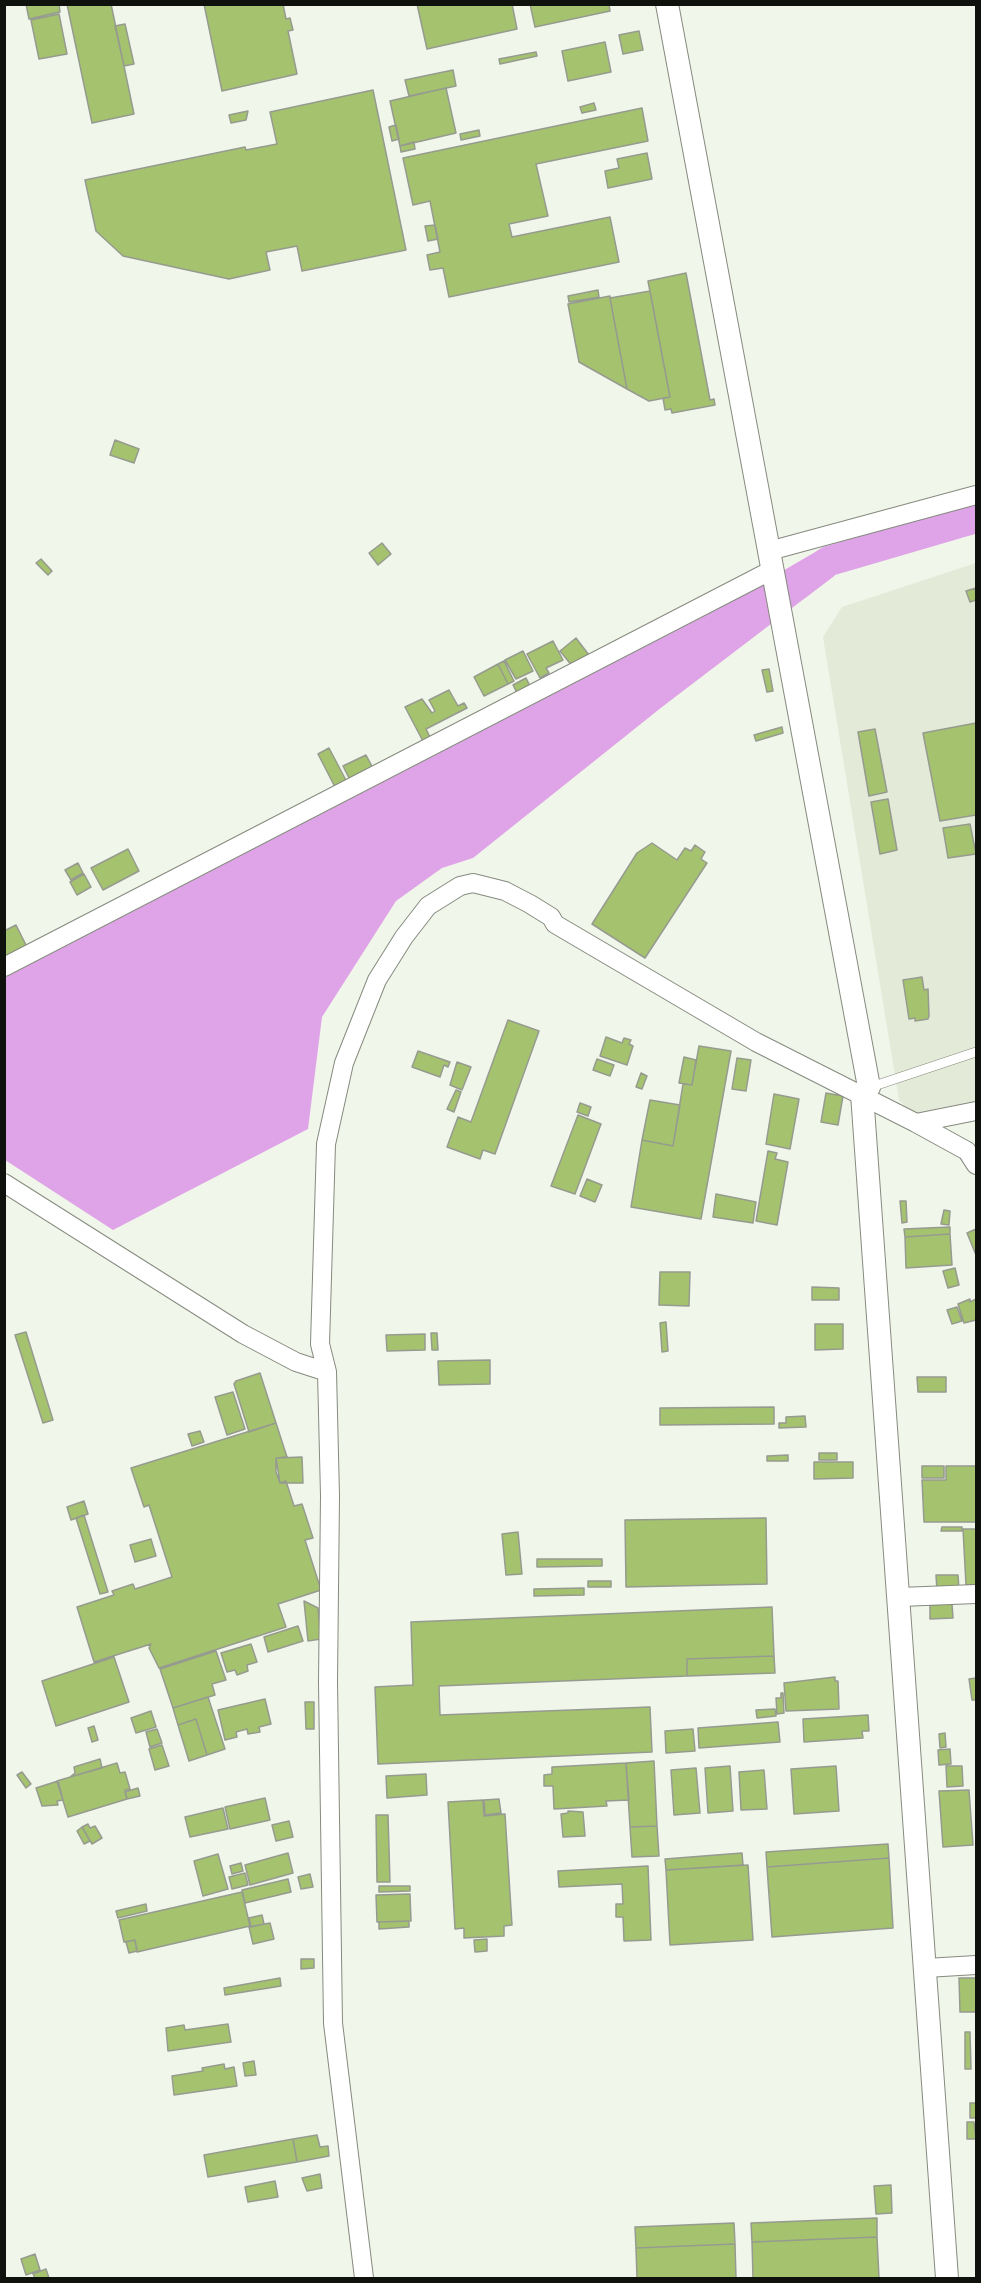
<!DOCTYPE html>
<style>
body{margin:0}
#map{position:relative;width:981px;height:2283px;overflow:hidden;background:#f1f6ea;font-family:"Source Sans 3",sans-serif}
canvas{display:block}
.frame{position:absolute;inset:0;border:6px solid #0f110d;pointer-events:none}
</style>
<div id="map">
<canvas width="981" height="2283"></canvas>
<div class="frame"></div>
</div>
<script>
const context = document.querySelector('canvas').getContext('2d');
context.lineJoin = 'round';
function paint(path, color) {
  context.fillStyle = color;
  context.fill(path, 'evenodd');
}
function stroke(path, color, width, dash) {
  context.strokeStyle = color;
  context.lineWidth = width;
  context.lineCap = dash ? 'butt' : 'round';
  context.setLineDash(dash || []);
  context.stroke(path);
}
const built = new Path2D(`
 M976 563V1103L914 1115 899 1100 823 637 842 607Z`);
const water = new Path2D(`
 M822 548 834 576 662 707 473 858 442 868 396 901 322 1017 308 1129 113 1230 5 1160 4 978 716 610Z`);
const river = new Path2D(`
 M796 586 829 561 976 518`);
const building = new Path2D(`
 M26 4H59L60 12 29 19Z
 M67 4H111L134 114 92 123Z
 M204 4H283L286 19 290 18 293 30 288 31 297 74 222 91Z
 M417 4H512L517 29 427 49Z
 M530 4H609L610 11 535 27Z
 M59 14 67 54 39 59 31 20Z
 M125 24 134 64 124 66 115 26Z
 M639 31 643 50 623 54 619 35Z
 M605 42 611 72 568 81 562 51Z
 M536 52 537 56 500 64 499 59Z
 M453 70 456 86 409 96 405 80Z
 M446 88 456 133 400 146 390 101Z
 M373 90 406 250 302 271 297 246 266 252 270 270 229 279 123 256 96 231 85 180 245 147 246 150 277 144 270 112Z
 M594 103 596 110 582 113 580 107Z
 M642 108 648 141 536 164 548 216 509 224 512 237 610 217 619 262 449 297 443 268 430 270 427 255 440 252 430 201 413 205 403 158Z
 M248 111 246 120 231 123 229 115Z
 M396 125 399 139 392 141 389 127Z
 M479 130 480 136 461 140 460 134Z
 M414 142 415 149 401 152 400 146Z
 M647 153 652 179 608 188 605 171 619 168 617 159Z
 M435 225 438 239 428 241 425 226Z
 M686 273 710 400 714 399 715 405 672 413 671 409 665 410 663 398 670 397 648 281Z
 M598 290 599 297 569 302 568 296Z
 M650 291 670 397 649 401 627 389 610 298Z
 M610 296V298L627 389 579 362 568 304Z
 M115 440 139 449 134 463 110 455Z
 M382 543 391 554 378 565 369 553Z
 M41 559 52 571 48 575 36 563Z
 M976 588V600L970 602 966 591Z
 M576 638 589 655 573 667 560 651Z
 M553 641 563 660 546 668 549 673 540 678 527 654Z
 M523 651 533 671 516 679 505 660Z
 M504 661 514 681 508 684 498 664Z
 M498 664 508 684 484 696 474 677Z
 M769 669 773 691 767 692 762 670Z
 M526 678 531 688 518 695 513 685Z
 M449 690 458 706 464 703 467 708 426 729 432 741 425 745 405 707 422 699 432 713 435 711 429 700Z
 M976 723V815L940 821 923 733Z
 M782 727 783 733 756 741 754 735Z
 M875 729 887 792 869 796 858 732Z
 M329 748 348 784 336 789 318 754Z
 M366 755 374 770 351 782 343 766Z
 M888 799 897 850 880 854 871 802Z
 M970 824 976 854 948 858 943 828Z
 M652 843 677 860 685 848 691 851 695 845 705 852 701 859 707 863 645 958 592 924 637 853Z
 M128 849 139 871 103 890 91 868Z
 M78 863 83 873 71 880 65 870Z
 M84 874 91 887 77 895 70 882Z
 M16 925 27 947 4 958V931Z
 M922 977 924 990 928 989 929 1016 928 1019 915 1021V1018L909 1019 903 980Z
 M508 1020 539 1031 495 1154 483 1150 480 1159 447 1147 458 1117 471 1122Z
 M606 1037 622 1043 624 1038 631 1040 629 1044 633 1046 627 1065 600 1056Z
 M699 1046 731 1051 701 1219 631 1207 642 1140 673 1146 683 1084 692 1085Z
 M418 1051 450 1062 448 1067 444 1065 440 1077 412 1067Z
 M684 1057 696 1060 692 1085 679 1083Z
 M737 1058 751 1060 746 1091 732 1089Z
 M597 1059 614 1065 610 1076 593 1070Z
 M457 1062 471 1067 462 1090 450 1085Z
 M641 1073 647 1076 642 1089 636 1087Z
 M456 1090 461 1092 454 1112 447 1109Z
 M826 1093 843 1096 838 1125 821 1122Z
 M774 1094 799 1099 790 1149 766 1144Z
 M650 1100 680 1105 673 1146 642 1140Z
 M580 1103 591 1107 588 1116 577 1112Z
 M578 1115 601 1124 575 1194 551 1186Z
 M768 1151 777 1153 775 1159 788 1162 777 1225 756 1221Z
 M587 1179 602 1185 595 1202 580 1196Z
 M716 1194 756 1202 753 1223 713 1217Z
 M900 1201H906L907 1222 902 1223Z
 M944 1210 950 1211 949 1225 941 1224Z
 M950 1227V1234L905 1237 904 1229Z
 M976 1229V1255L967 1233Z
 M950 1234 952 1265 906 1268 905 1237Z
 M955 1268 959 1285 948 1288 943 1271Z
 M660 1272H690L689 1306 659 1305Z
 M812 1287 839 1288V1300H812Z
 M970 1299V1302L976 1299V1320L964 1323 958 1304Z
 M957 1307 962 1321 952 1324 947 1310Z
 M666 1322 668 1351 662 1352 660 1323Z
 M815 1324H843V1349L815 1350Z
 M26 1332 53 1420 43 1423 15 1335Z
 M431 1333H437L438 1350H432Z
 M425 1334V1350L387 1351 386 1335Z
 M490 1360V1384L439 1385 438 1361Z
 M260 1373 276 1423 249 1432 234 1384 236 1381Z
 M917 1377H946V1392H918Z
 M233 1392 245 1429 227 1435 215 1397Z
 M774 1407V1424L660 1425V1408Z
 M805 1416 806 1427 779 1428V1423H786V1417Z
 M276 1423 287 1457 276 1458V1472L280 1483 286 1481 294 1506 302 1504 313 1538 305 1540 321 1590 278 1604 286 1627 159 1668 149 1648 151 1644 94 1662 77 1607 114 1595 112 1591 133 1584 135 1589 172 1577 149 1505 144 1507 131 1468Z
 M200 1431 204 1442 192 1446 188 1434Z
 M819 1453H837V1460H819Z
 M788 1455V1461H767V1456Z
 M302 1457 303 1483H280L276 1458Z
 M814 1462H853V1478L814 1479Z
 M922 1466H944V1478H922Z
 M946 1466H976V1522H924L922 1480H946Z
 M84 1501 88 1514 71 1520 67 1507Z
 M84 1515 108 1592 100 1594 76 1518Z
 M766 1518 767 1584 626 1587 625 1520Z
 M942 1527H962V1531H941Z
 M963 1529H976V1585H966Z
 M518 1532 522 1574 506 1575 502 1534Z
 M151 1539 156 1556 135 1562 130 1545Z
 M537 1559H602V1566L537 1567Z
 M936 1575H958L959 1590 937 1591Z
 M588 1581H611V1587H588Z
 M584 1588V1595L534 1596V1589Z
 M304 1601 318 1608 321 1639 308 1641Z
 M952 1604 953 1618 930 1619V1605Z
 M772 1607 774 1656 687 1659V1676L439 1686 440 1715 650 1707 652 1752 378 1764 375 1687 413 1685 411 1622Z
 M298 1626 303 1641 268 1652 264 1637Z
 M251 1644 257 1662 247 1665 248 1671 237 1675 235 1670 227 1672 221 1653Z
 M216 1651 226 1680 212 1684 215 1695 173 1708 160 1669Z
 M774 1656 775 1673 687 1676V1659Z
 M114 1657 129 1702 56 1726 42 1681Z
 M835 1677V1681H838L839 1709 786 1711 784 1683Z
 M976 1678V1700H972L969 1679Z
 M781 1693H783L784 1713 777 1714 776 1698H781Z
 M208 1697 225 1749 207 1755 196 1719 178 1725 173 1708Z
 M265 1699 271 1724 259 1727 260 1732 248 1734 247 1729 236 1732 237 1737 225 1740 218 1710Z
 M305 1702H314V1729H306Z
 M775 1709 776 1716 757 1718 756 1710Z
 M151 1711 156 1727 136 1733 131 1718Z
 M868 1715 869 1731H862L863 1738 804 1742 803 1719Z
 M196 1719 207 1755 189 1761 178 1725Z
 M778 1722 780 1742 699 1748 698 1728Z
 M94 1726 98 1740 92 1742 88 1728Z
 M157 1729 162 1743 150 1747 146 1732Z
 M693 1729 695 1751 666 1753 665 1731Z
 M945 1733 946 1747 940 1748 939 1734Z
 M162 1745 169 1766 155 1770 149 1749Z
 M950 1749 951 1764 939 1765 938 1750Z
 M100 1759 102 1768 70 1777 75 1773 74 1767Z
 M654 1761 657 1826 630 1827 626 1763Z
 M117 1763 120 1773 125 1772 130 1789 125 1790 127 1799 68 1817 57 1781Z
 M626 1763 629 1800 606 1801 607 1806 554 1809 553 1786H544V1775L552 1774V1767Z
 M730 1766 733 1811 708 1813 705 1768Z
 M836 1766 839 1811 794 1814 791 1769Z
 M946 1766H962L963 1786 947 1787Z
 M696 1768 700 1813 674 1815 671 1770Z
 M764 1770 767 1809 741 1810 739 1772Z
 M22 1772 31 1784 26 1788 17 1775Z
 M426 1774 427 1795 387 1798 386 1776Z
 M58 1781 63 1800 57 1801 58 1805 42 1806 36 1788Z
 M138 1788 140 1796 127 1799 125 1792Z
 M969 1790 973 1845 943 1847 939 1791Z
 M265 1798 270 1820 230 1829 225 1807Z
 M499 1799 501 1813 485 1815 484 1800Z
 M483 1800 484 1816 505 1814 512 1925 504 1926V1936L464 1938V1928L455 1929 448 1802Z
 M223 1808 228 1829 190 1837 185 1817Z
 M568 1811 583 1812 585 1836 563 1837 561 1814 568 1813Z
 M376 1815H388L390 1882H377Z
 M289 1821 293 1837 276 1841 272 1825Z
 M88 1824 90 1828 95 1826 102 1838 92 1844 82 1827Z
 M657 1826 659 1856 632 1857 630 1827Z
 M82 1827 90 1841 84 1844 77 1831Z
 M888 1844 889 1858 767 1867 766 1852Z
 M288 1853 293 1873 250 1885 245 1865Z
 M742 1853 743 1865 666 1870 665 1859Z
 M218 1854 228 1889 203 1896 194 1861Z
 M889 1858 893 1928 772 1937 767 1867Z
 M241 1863 243 1871 232 1874 230 1866Z
 M748 1865 753 1940 670 1945 666 1870Z
 M648 1866 651 1940 624 1941 623 1917H616V1904H623L622 1884 559 1887 558 1871Z
 M245 1873 248 1885 232 1889 229 1877Z
 M310 1874 313 1887 301 1889 298 1877Z
 M288 1879 291 1892 245 1903 242 1890Z
 M379 1886H410V1891L379 1892Z
 M242 1892 250 1926 137 1952 135 1940 124 1942 119 1920Z
 M410 1894 411 1921 377 1922 376 1895Z
 M146 1904 147 1911 118 1918 116 1911Z
 M262 1915 264 1924 251 1927 249 1918Z
 M409 1921V1927L379 1929V1922Z
 M270 1923 274 1939 253 1944 249 1927Z
 M487 1939V1951L475 1952 474 1940Z
 M135 1940 137 1951 129 1953 126 1942Z
 M301 1959H314V1968L301 1969Z
 M280 1978 281 1986 225 1995 224 1988Z
 M959 1978H976V2012H960Z
 M228 2024 231 2042 168 2051 166 2028 184 2025 185 2030Z
 M965 2032H970L971 2069H965Z
 M254 2061 256 2075 245 2076 243 2063Z
 M224 2064 225 2069 234 2067 237 2086 174 2095 172 2076 203 2071 202 2068Z
 M970 2103H976V2118H970Z
 M967 2122H974L976 2139H967Z
 M317 2135 320 2147 328 2146 329 2156 297 2162 293 2139Z
 M293 2139 297 2162 208 2177 204 2155Z
 M320 2174 322 2188 307 2191 302 2178Z
 M275 2181 278 2197 248 2202 245 2187Z
 M891 2185 892 2213 876 2214 874 2186Z
 M877 2218V2237L752 2242 751 2223Z
 M734 2223 735 2244 636 2248 635 2227Z
 M877 2237 879 2278H753L752 2242Z
 M735 2244 736 2278H637L636 2248Z
 M35 2254 40 2270 26 2275 21 2259Z
 M46 2269 49 2278H35L33 2274Z`);
const service = new Path2D(`
 M871 1087 976 1052`);
const minor = new Path2D(`
 M769 551 976 495
 M4 967 772 570
 M916 1123 967 1151 976 1165
 M4 1183 243 1334 296 1362 327 1372
 M900 1597 976 1594
 M926 1968 976 1965
 M364 2278 333 2023 328 1682 330 1496 327 1372 320 1344 326 1144 344 1063 377 980 404 937 428 906 460 886 473 883 505 891 530 904 551 917 555 924 756 1042 916 1123 976 1111`);
const tertiary = new Path2D(`
 M667 4 869 1087 862 1094 947 2278`);
paint(built, '#e3ead7');
paint(water, '#dfa4e8');
stroke(river, '#dfa4e8', 30);
paint(building, '#a5c26e');
stroke(building, '#969b8f', 1.5);
stroke(service, '#868a7f', 10);
stroke(minor, '#868a7f', 20);
stroke(tertiary, '#868a7f', 24);
stroke(service, '#fff', 9);
stroke(minor, '#fff', 18);
stroke(tertiary, '#fff', 22);
</script>
